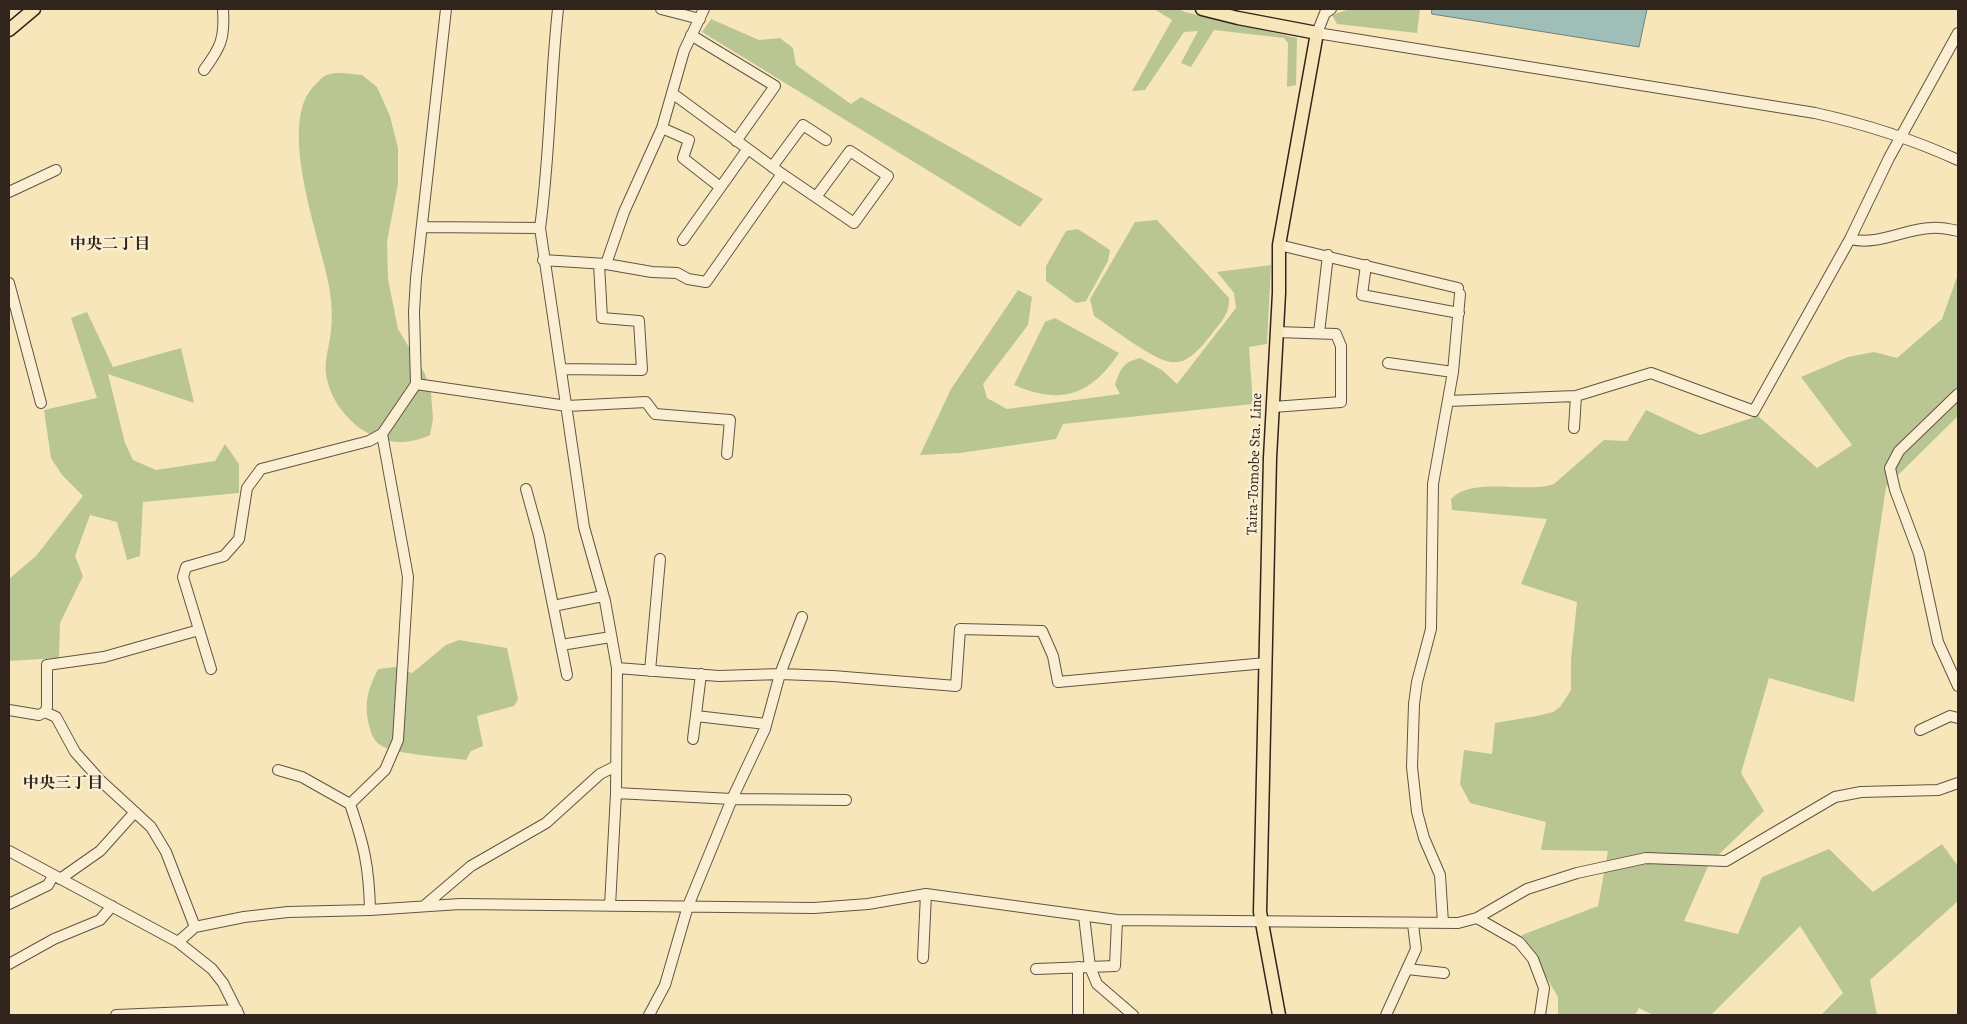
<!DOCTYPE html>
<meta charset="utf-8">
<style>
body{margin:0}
#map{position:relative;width:1967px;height:1024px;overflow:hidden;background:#f8e6bb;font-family:Alegreya,serif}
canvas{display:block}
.frame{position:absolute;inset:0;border:10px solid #30241c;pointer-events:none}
</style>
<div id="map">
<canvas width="1967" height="1024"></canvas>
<div class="frame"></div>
</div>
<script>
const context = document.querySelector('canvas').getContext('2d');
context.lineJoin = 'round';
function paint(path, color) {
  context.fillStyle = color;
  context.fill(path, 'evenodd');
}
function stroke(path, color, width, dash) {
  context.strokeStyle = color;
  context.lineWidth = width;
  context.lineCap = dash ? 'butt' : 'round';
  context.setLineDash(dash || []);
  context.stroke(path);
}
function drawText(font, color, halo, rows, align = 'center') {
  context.font = font + ' Alegreya,"Noto Serif JP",serif';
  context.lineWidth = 4.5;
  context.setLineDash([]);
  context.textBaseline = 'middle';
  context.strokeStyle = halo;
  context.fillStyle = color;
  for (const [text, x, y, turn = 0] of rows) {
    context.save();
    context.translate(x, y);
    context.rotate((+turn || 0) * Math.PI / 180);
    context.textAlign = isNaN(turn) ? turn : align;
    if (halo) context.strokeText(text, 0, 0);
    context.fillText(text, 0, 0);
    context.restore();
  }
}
const green = new Path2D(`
 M1154 9H1179L1185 12 1297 38 1296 85 1287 87 1288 43 1284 38 1214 30 1191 67 1181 63 1198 31 1184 32 1145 90 1132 91 1172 20Z
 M1350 9H1420L1417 33 1337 24 1332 15Z
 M711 19 759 40 780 38 793 48 796 65 851 104 861 97 1043 199 1020 227 702 32Z
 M343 73 362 75 377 87 390 116 398 148V184L387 242 388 279 398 329 425 374 431 393 433 419 430 435C421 439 412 442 401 442 365 442 331 410 326 374 324 359 330 345 331 330 333 314 331 296 328 281 319 235 275 120 316 84 319 81 323 76 327 75 332 73 338 73 343 73Z
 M1157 220 1229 298C1230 314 1220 323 1211 335 1202 346 1188 365 1171 362 1153 360 1111 327 1094 316L1090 299 1135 222Z
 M1078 229 1110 250 1108 261 1086 301 1076 303 1046 281V266L1066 231Z
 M1271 265 1267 344 1249 347 1253 404 1063 424 1056 439 960 453 920 455 951 389 1018 290 1032 297 1028 325 983 384 987 398 1007 409 1120 394 1115 385C1121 367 1123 363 1140 358L1162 370 1177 384 1236 308 1234 293 1217 272Z
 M1958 274V416L1886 487 1854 702 1769 678 1741 773 1764 811 1709 864 1684 921 1738 934 1762 877 1829 849 1873 892 1942 844 1958 866V901L1870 980 1877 1015H1821L1843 993 1800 926 1711 1015H1653L1639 1008 1635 1015H1558V997L1522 935 1598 906 1608 851 1541 850 1546 822 1470 803 1460 784 1464 750 1492 754 1495 723 1537 716 1553 712 1560 707 1571 690V659L1577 602 1521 584 1547 519 1452 510 1451 499C1473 476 1525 494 1554 484L1604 440 1627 441 1646 410 1700 435 1758 416 1817 468 1852 445 1801 377 1848 357 1874 352 1897 358 1942 319Z
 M87 312 113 367 181 348 194 403 108 374 125 443 133 460 156 470 215 461 225 444 239 464V493L143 502 140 556 127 560 117 522 90 515 75 556 83 576 60 623 59 658 9 661V579L36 556 83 496 62 475 51 458 44 410 97 398 71 318Z
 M1055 318 1119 353C1090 396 1061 405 1014 385L1045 322Z
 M459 640 507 648 518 699 514 706 477 716 483 746 471 751 466 760C447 757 392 755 379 744 372 739 370 729 368 721 364 701 369 687 378 669L395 667 412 673 446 645Z`);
const water = new Path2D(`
 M1432 9H1647L1639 47 1432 14Z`);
const minor = new Path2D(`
 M558 9C550 82 550 156 540 228L584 527 605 601 617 668 616 793 610 906
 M661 9 700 19
 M1331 9 1325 13 1317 33 1815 113C1865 124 1912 139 1958 160
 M691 35 775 86 736 141
 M204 70C221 47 225 38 223 9
 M662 128 689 140 683 158 720 187
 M772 167 803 125 826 140
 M782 174 854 223 888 176 850 151 816 197
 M9 192 56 170
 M422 227 540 228
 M1850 239C1878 246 1904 229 1931 228 1940 227 1949 229 1958 231
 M683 240 747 150
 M1279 245 1458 288
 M543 260 606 264 624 212 662 128 684 51 704 9
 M606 264 652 272 677 273 688 279 706 282 782 174 672 93
 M1366 265 1362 295 1459 313
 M9 283 41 403
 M1319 333 1328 255
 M1388 363 1453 372
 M561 369 642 370 639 321 602 318 599 264
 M416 384 567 406 646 402 655 414 730 420 727 454
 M1958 394 1899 451 1890 468 1895 490 1919 554 1938 642 1958 686
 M1448 401 1576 396 1651 373 1754 411 1850 239 1889 158 1958 33
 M1273 407 1341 402V346L1336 334 1277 332
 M1574 428 1576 396
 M526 489 539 536 567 675
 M553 606 603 596
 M561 645 611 637
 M617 668 719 676 780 674 833 676 956 686 960 629 1042 631 1053 656 1058 682 1266 663
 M211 669 183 577 186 567 224 556 239 539 247 488 261 469 369 441 382 434 416 384 414 312 416 278 446 9
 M650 671 660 559
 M9 710 39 715 45 712 47 707V665L104 657 199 630
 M45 712 56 717 75 752 101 781 151 827 166 852 195 927
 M696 716 766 724
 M1920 730 1950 716 1958 718
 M693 739 701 674
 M278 770 302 777 350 804
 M616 793 732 799 846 800
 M9 851 178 942 212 969 223 983 239 1015
 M60 879 100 851 135 812
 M9 904 48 885 53 876
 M424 906 471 866 546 823 600 774 616 766
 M370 910C369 866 364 845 350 804L385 770 398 740 408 577 382 434
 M1084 916 1090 967 1097 984 1133 1015
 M1477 918 1519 942 1533 959 1544 988 1540 1015
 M1443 923 1440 875 1424 838 1417 812 1412 767 1414 704 1417 682 1431 629 1433 484 1453 372 1460 294
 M178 942 195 927 244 917 288 912 370 910 460 904 814 908 868 904 926 894 1117 920 1458 923 1477 918 1527 889 1577 873 1646 858 1726 861 1835 797 1861 792 1938 790 1958 783
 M923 958 926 894
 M9 964 54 939 100 920 112 906
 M1078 967V1015
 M1036 969 1115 966 1117 920
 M1407 969 1444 973
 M116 1015 237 1010
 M649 1015 665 985 688 906 732 799 765 729 780 674 802 617
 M1386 1015 1416 949 1413 924`);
const major = new Path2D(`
 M1202 9 1238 18 1317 33 1279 245V293L1270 458 1260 912 1279 1015
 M9 30 34 9`);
const streetNames = [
 ["Taira-Tomobe Sta. Line",1255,464,-88]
];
const neighbourhoodNames = [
 ["中央二丁目",110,245],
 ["中央三丁目",63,784]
];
paint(green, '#b9c693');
paint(water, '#9fbeb7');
stroke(water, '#738079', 1);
stroke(minor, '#625444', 12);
stroke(major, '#30241c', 15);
stroke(minor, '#faefd3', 10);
stroke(major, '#f8e6bb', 12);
drawText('15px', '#30241c', '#faefd3', streetNames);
drawText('bold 16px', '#30241c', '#faefd3', neighbourhoodNames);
</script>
